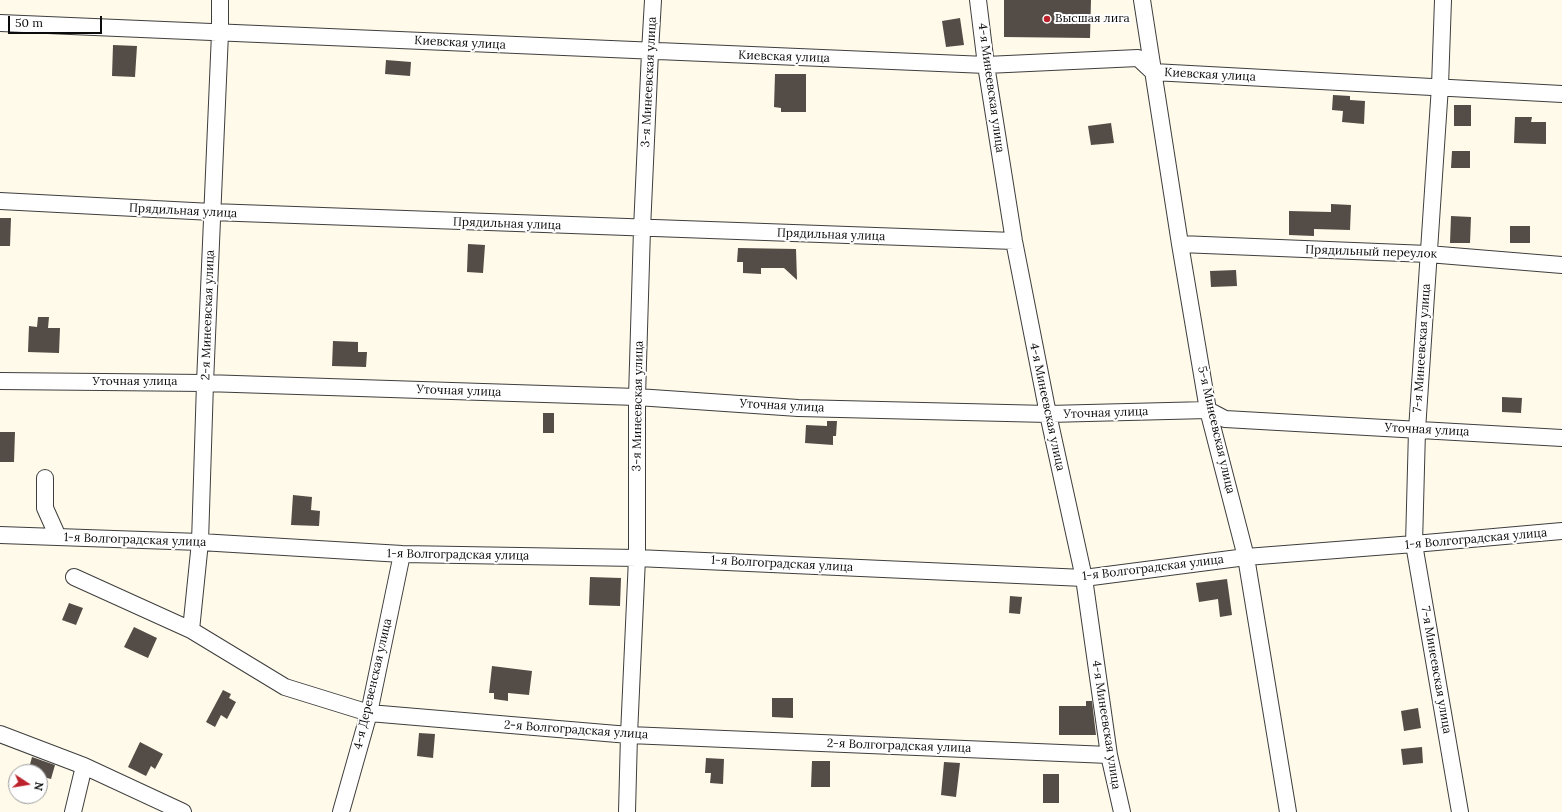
<!DOCTYPE html>
<meta charset="utf-8">
<style>
body{margin:0}
#map{position:relative;width:1562px;height:812px;overflow:hidden;background:#fffae9;font-family:Lora,serif}
canvas{display:block}
.north{position:absolute;left:8px;top:764px;width:40px;height:40px;box-sizing:border-box;background:#fff;border:1px solid #9d9d9d;border-radius:50%;rotate:102deg;font-size:11px;font-weight:700;line-height:16px;text-align:center;color:#0b0b0b}
.north::after{content:'';display:block;margin:auto;width:14px;height:18px;background:#bc222c;clip-path:polygon(50% 0,100% 100%,50% 72%,0 100%)}
.scale{position:absolute;left:8px;top:16px;width:94px;height:18px;box-sizing:border-box;border:2px solid #0b0b0b;border-top:0;padding-left:5px;font-size:12px;line-height:14px;white-space:nowrap;color:#0b0b0b;-webkit-text-stroke:3px #fff;paint-order:stroke}
</style>
<div id="map">
<canvas width="1562" height="812"></canvas>
<div class="north">N</div>
<div class="scale">50 m</div>
</div>
<script>
const context = document.querySelector('canvas').getContext('2d');
context.lineJoin = 'round';
function paint(path, color) {
  context.fillStyle = color;
  context.fill(path, 'evenodd');
}
function stroke(path, color, width, dash) {
  context.strokeStyle = color;
  context.lineWidth = width;
  context.lineCap = dash ? 'butt' : 'round';
  context.setLineDash(dash || []);
  context.stroke(path);
}
function drawText(font, color, halo, rows, align = 'center') {
  context.font = font + ' Lora,serif';
  context.lineWidth = 4;
  context.setLineDash([]);
  context.textBaseline = 'middle';
  context.strokeStyle = halo;
  context.fillStyle = color;
  for (const [text, x, y, turn = 0] of rows) {
    context.save();
    context.translate(x, y);
    context.rotate((+turn || 0) * Math.PI / 180);
    context.textAlign = isNaN(turn) ? turn : align;
    if (halo) context.strokeText(text, 0, 0);
    context.fillText(text, 0, 0);
    context.restore();
  }
}
const building = new Path2D(`
 M1004 0H1091L1090 38 1004 37Z
 M960 18 964 45 946 47 942 21Z
 M113 45 137 46 135 77 112 76Z
 M386 60 411 62 410 76 385 74Z
 M775 74H806V112H781V108L774 107Z
 M1333 95 1350 96V100L1365 101 1364 124 1342 122 1343 111 1332 110Z
 M1454 105H1471V126H1454Z
 M1515 117H1532L1531 122H1546V144L1514 143Z
 M1111 123 1114 143 1091 145 1088 126Z
 M1452 151H1470V168H1451Z
 M1331 204 1351 205 1350 230 1314 229V236L1289 235V211L1331 212Z
 M1451 216 1471 217 1470 243H1450Z
 M0 218H11L10 246H0Z
 M1510 226H1530V243H1510Z
 M468 244 485 245 483 273 467 272Z
 M738 248 796 249 797 280 784 268H761V274L743 273V262H737Z
 M1236 270 1237 286 1211 287 1210 271Z
 M38 317H49L48 328H60L59 353 28 352 29 326 37 327Z
 M333 341 358 342V352H367L366 367 332 366Z
 M1502 397 1522 398 1521 413 1502 412Z
 M543 413H554V433H543Z
 M827 421H837L836 436H833V445L805 443 806 425 827 426Z
 M0 432H15L14 462H0Z
 M293 495 312 497 311 510 320 511 319 526 291 525Z
 M590 577 621 578 620 606 589 605Z
 M1227 579 1232 615 1220 617 1218 599 1199 602 1196 583Z
 M1010 596 1022 597 1020 614 1009 613Z
 M69 603 83 608 76 625 62 620Z
 M134 627 157 638 148 658 124 647Z
 M492 666 532 671 529 695 508 693V701L494 699V693H489Z
 M223 690 231 694 229 698 236 702 227 719 221 715 215 727 206 722Z
 M772 698H793V718L772 717Z
 M1086 701H1092L1096 735H1059V706H1086Z
 M1418 708 1421 728 1404 731 1401 711Z
 M419 733 435 734 433 758 417 756Z
 M140 742 163 754 155 769 151 766 146 776 128 767Z
 M1422 747 1423 763 1403 765 1401 749Z
 M32 757 55 765 51 779 40 776V772H28Z
 M706 758 724 759 723 784 710 783 711 773H705Z
 M812 761H830V787H811Z
 M944 762 960 763 956 797 941 795Z
 M1043 774H1059V803H1043Z`);
const minor = new Path2D(`
 M978 0 986 65 1014 241 1048 414 1084 578 1109 755 1122 812
 M1142 0 1180 244 1208 410 1246 557 1288 812
 M1443 0 1440 86 1417 430 1414 544 1460 812
 M0 23 986 65 1138 58 1153 72 1562 94
 M0 201 212 212 1014 241
 M1180 244 1428 254 1562 265
 M0 381 205 383 637 397 798 408 1048 414 1208 410 1225 419 1562 438
 M45 478V508L58 537
 M0 535 200 542 402 554 637 558 1084 578 1246 557 1414 544 1562 531
 M74 577 191 630 285 687 369 713 629 735 1109 755
 M191 630 200 542 205 383 220 33V0
 M0 734 84 766 183 812
 M73 812 84 766
 M341 812 369 713 402 554
 M627 812 629 735 637 558V397L642 229 650 52 653 0`);
const markers = [
 [1047,19,4,"#bc222c"]
];
const poiNames = [
 ["Высшая лига",1055,19]
];
const streetNames = [
 ["Киевская улица",460,43,3],
 ["Киевская улица",784,57,2],
 ["Киевская улица",1210,75,3],
 ["3-я Минеевская улица",649,82,-87],
 ["4-я Минеевская улица",991,88,82],
 ["Прядильная улица",183,211,3],
 ["Прядильная улица",507,224,2],
 ["Прядильная улица",831,235,2],
 ["Прядильный переулок",1371,252,2],
 ["2-я Минеевская улица",208,315,-88],
 ["7-я Минеевская улица",1422,348,-86],
 ["Уточная улица",135,382],
 ["Уточная улица",459,391,2],
 ["3-я Минеевская улица",638,406,-89],
 ["Уточная улица",782,406,3],
 ["4-я Минеевская улица",1047,407,78],
 ["Уточная улица",1106,413,-2],
 ["5-я Минеевская улица",1216,430,77],
 ["Уточная улица",1427,430,3],
 ["1-я Волгоградская улица",1476,539,-5],
 ["1-я Волгоградская улица",135,540,2],
 ["1-я Волгоградская улица",458,555,1],
 ["1-я Волгоградская улица",782,564,3],
 ["1-я Волгоградская улица",1153,568,-7],
 ["7-я Минеевская улица",1436,670,80],
 ["4-я Деревенская улица",373,684,-77],
 ["4-я Минеевская улица",1106,725,81],
 ["2-я Волгоградская улица",576,730,4],
 ["2-я Волгоградская улица",899,746,2]
];
paint(building, '#544c47');
stroke(minor, '#3e3e3e', 18);
stroke(minor, '#fff', 16);
for (const [x, y, r, color] of markers) {
  const dot = new Path2D();
  dot.arc(x, y, r, 0, 2 * Math.PI);
  context.fillStyle = color;
  context.fill(dot);
  stroke(dot, '#fff', 1.5);
}
drawText('12px', '#0b0b0b', '#fff', poiNames, 'left');
drawText('12px', '#0b0b0b', '#fff', streetNames);
</script>
